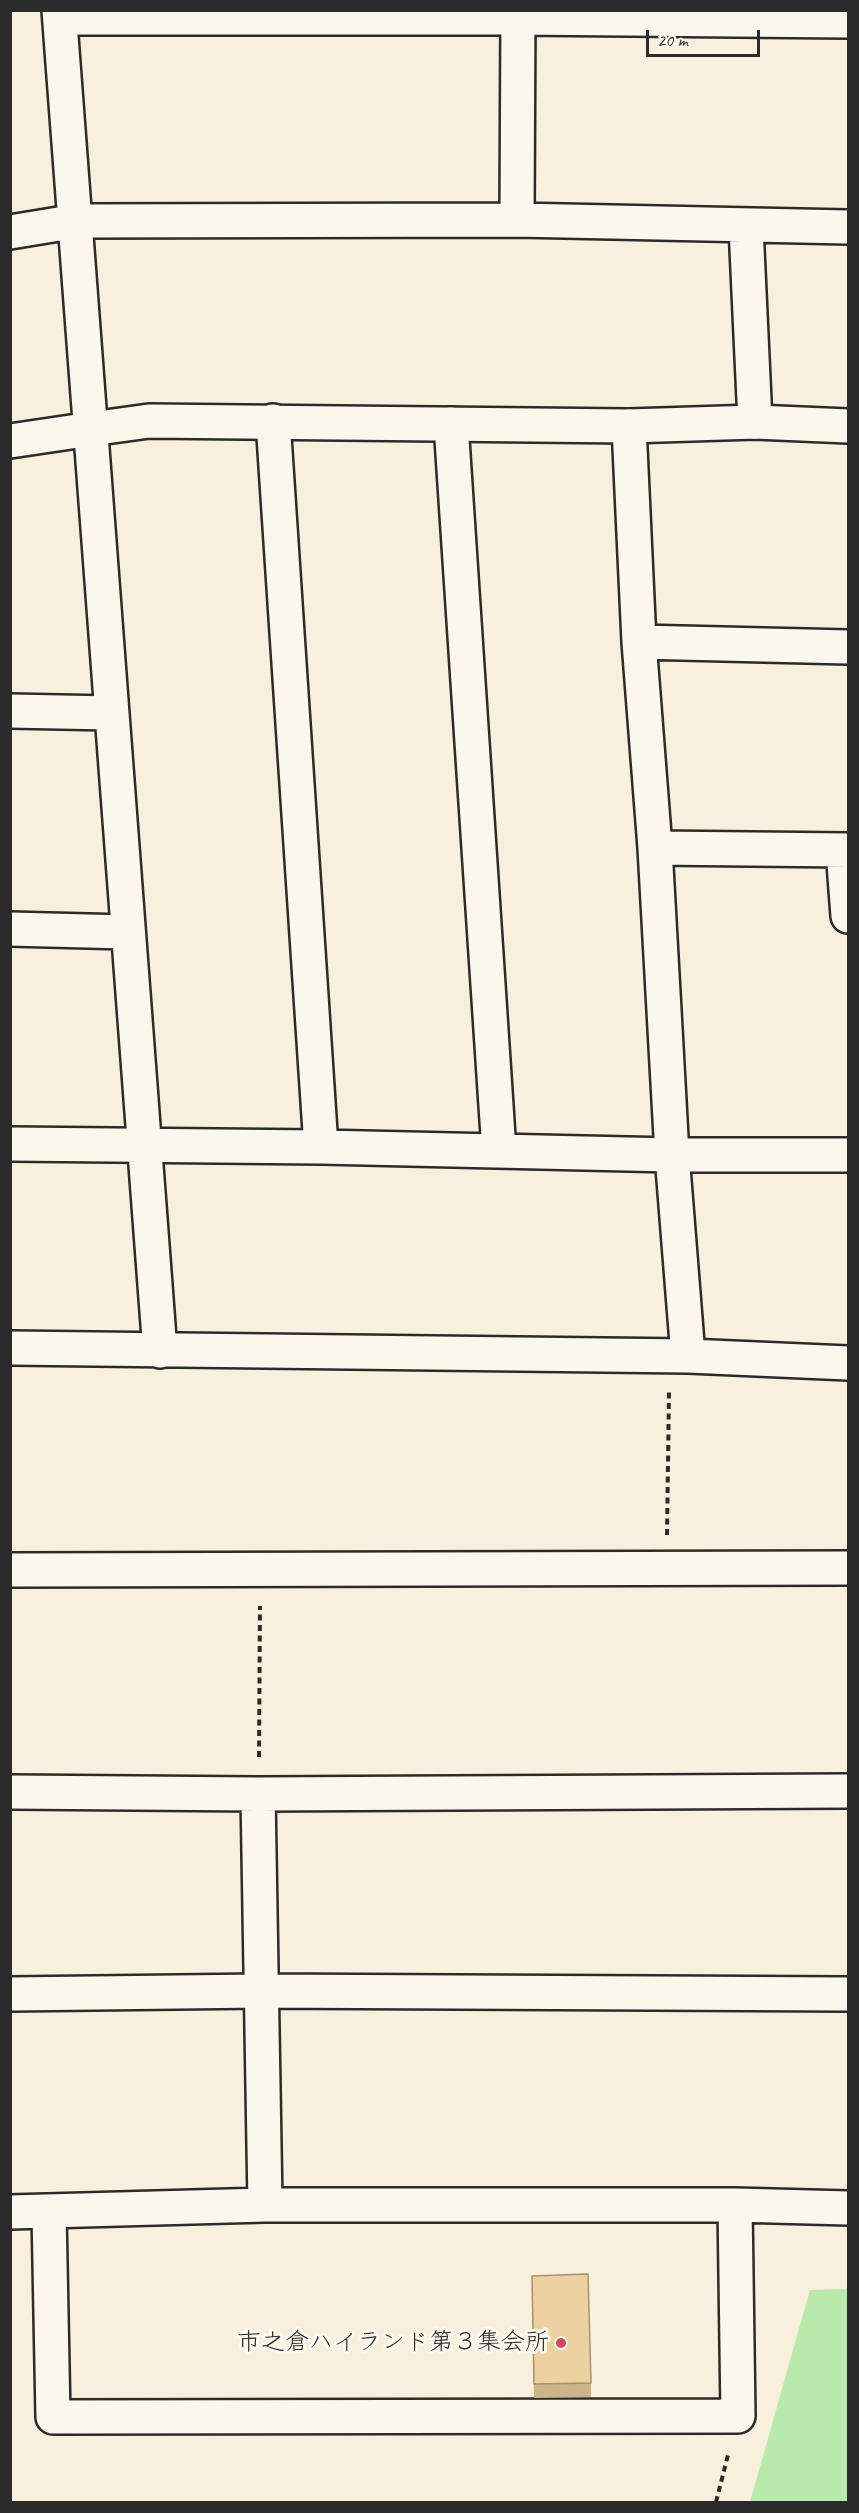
<!DOCTYPE html>
<meta charset="utf-8">
<style>
body{margin:0}
#map{position:relative;width:859px;height:2513px;overflow:hidden;background:#f8efdd;font-family:Caveat,sans-serif}
canvas{display:block}
.frame{position:absolute;inset:0;border:12px solid #2b2b2b;pointer-events:none}
.scale{position:absolute;left:646px;top:30px;width:114px;height:27px;box-sizing:border-box;border:3px solid #2b2b2b;border-top:0;padding-left:8px;font-size:18px;line-height:21px;white-space:nowrap;color:#2b2b2b;-webkit-text-stroke:4px #fbf7ec;paint-order:stroke}
</style>
<div id="map">
<canvas width="859" height="2513"></canvas>
<div class="frame"></div>
<div class="scale">20 m</div>
</div>
<script>
const context = document.querySelector('canvas').getContext('2d');
context.lineJoin = 'round';
function paint(path, color) {
  context.fillStyle = color;
  context.fill(path, 'evenodd');
}
function stroke(path, color, width, dash) {
  context.strokeStyle = color;
  context.lineWidth = width;
  context.lineCap = dash ? 'butt' : 'round';
  context.setLineDash(dash || []);
  context.stroke(path);
}
function drawText(font, color, halo, rows, align = 'center') {
  context.font = font + ' Caveat,"Klee One",sans-serif';
  context.lineWidth = 6;
  context.setLineDash([]);
  context.textBaseline = 'middle';
  context.strokeStyle = halo;
  context.fillStyle = color;
  for (const [text, x, y, turn = 0] of rows) {
    context.save();
    context.translate(x, y);
    context.rotate((+turn || 0) * Math.PI / 180);
    context.textAlign = isNaN(turn) ? turn : align;
    if (halo) context.strokeText(text, 0, 0);
    context.fillText(text, 0, 0);
    context.restore();
  }
}
const green = new Path2D(`
 M848 2289V2502H750L810 2290Z`);
const path = new Path2D(`
 M667 1535 669 1392
 M259 1757 260 1606
 M716 2502 729 2451`);
const street = new Path2D(`
 M59 10 160 1351
 M60 18H517L848 21
 M517 220 518 10
 M746 227 755 422
 M10 232 77 221 517 220 848 227
 M273 421 321 1147
 M451 424 499 1151
 M629 426 639 642 655 848 672 1155 688 1356
 M10 441 91 429
 M639 642 848 647
 M10 711 111 713
 M655 848 848 850
 M843 850 848 916
 M10 929 127 932
 M10 1144 321 1147 672 1155H848
 M10 1348 688 1356 848 1363
 M10 1570 848 1568
 M10 1792 258 1794 848 1791
 M258 1794 265 2205
 M10 1994 261 1991 848 1994
 M10 2212 265 2205H735L848 2208
 M49 2212 53 2417 738 2416 735 2205`);
const secondary = new Path2D(`
 M91 429 149 421 629 426 755 422 848 426`);
const wall = new Path2D(`
 M532 2290 591 2383V2397L534 2398Z`);
const building = new Path2D(`
 M588 2274 591 2383 534 2384 532 2276Z`);
const markers = [
 [561,2343,6,"#d1495b"]
];
const poiNames = [
 ["市之倉ハイランド第３集会所",549,2343]
];
paint(green, '#b7eaab');
stroke(street, '#2b2b2b', 38);
stroke(secondary, '#2b2b2b', 38);
stroke(path, '#2b2b2b', 4, [6, 4.5]);
stroke(street, '#fbf7ec', 33);
stroke(secondary, '#fbf7ec', 33);
paint(wall, '#ccb48a');
paint(building, '#edd1a1');
stroke(building, '#a69271', 1.5);
for (const [x, y, r, color] of markers) {
  const dot = new Path2D();
  dot.arc(x, y, r, 0, 2 * Math.PI);
  context.fillStyle = color;
  context.fill(dot);
  stroke(dot, '#fbf7ec', 2);
}
drawText('24px', '#2b2b2b', '#fbf7ec', poiNames, 'right');
</script>
